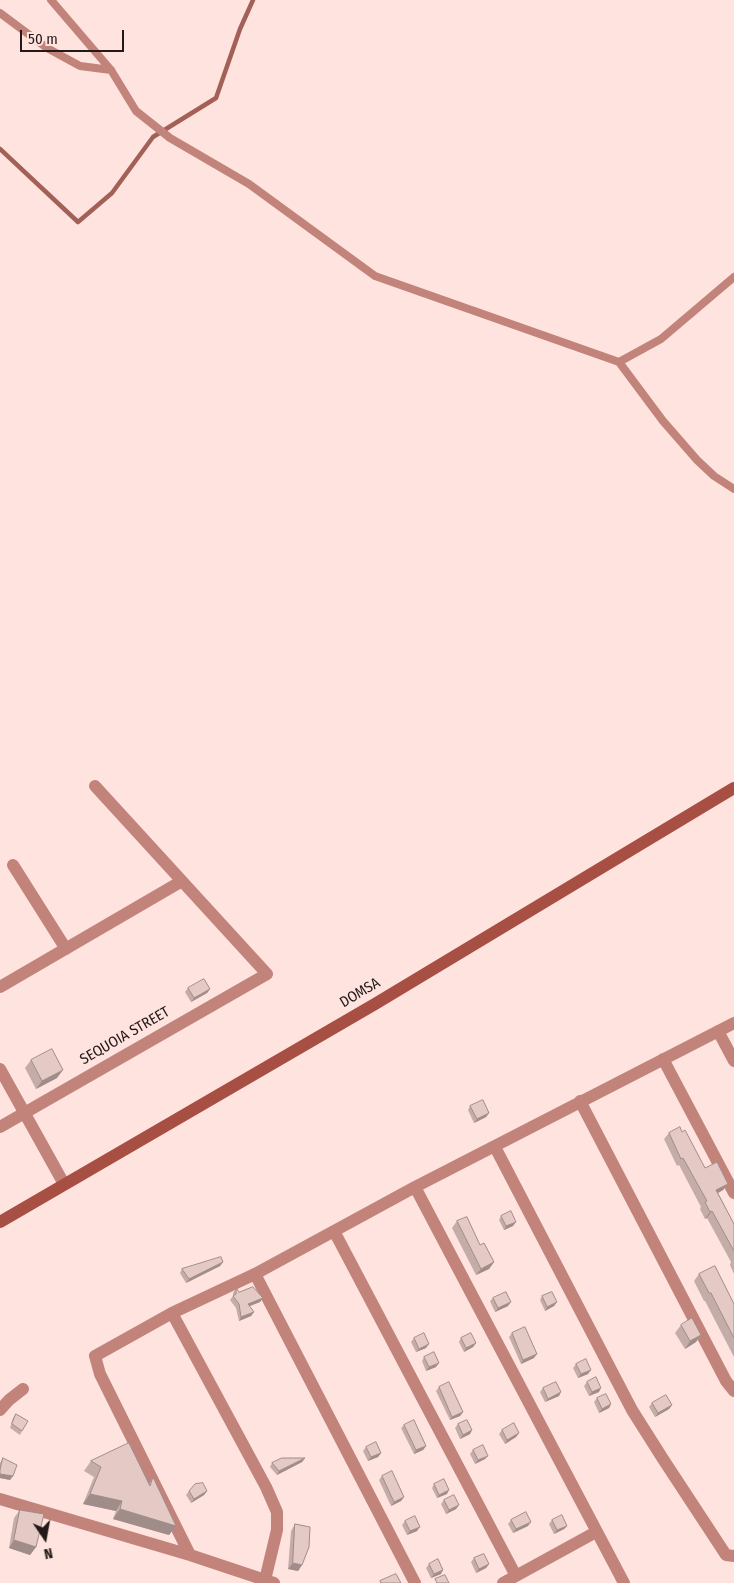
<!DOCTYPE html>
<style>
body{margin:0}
#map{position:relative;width:734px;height:1583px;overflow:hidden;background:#fee3df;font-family:"Fira Sans Condensed",sans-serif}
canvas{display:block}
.north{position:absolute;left:20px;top:1513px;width:50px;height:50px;-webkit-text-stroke:4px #fee3df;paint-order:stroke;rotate:168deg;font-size:14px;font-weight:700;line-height:20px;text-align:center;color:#231918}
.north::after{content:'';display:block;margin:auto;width:18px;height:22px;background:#231918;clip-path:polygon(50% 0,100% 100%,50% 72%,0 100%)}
.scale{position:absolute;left:20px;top:30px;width:104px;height:22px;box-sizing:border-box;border:2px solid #231918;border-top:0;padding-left:6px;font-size:15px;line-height:18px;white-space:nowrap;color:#231918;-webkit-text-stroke:4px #fee3df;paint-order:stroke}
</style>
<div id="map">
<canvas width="734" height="1583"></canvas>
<div class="north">N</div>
<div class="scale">50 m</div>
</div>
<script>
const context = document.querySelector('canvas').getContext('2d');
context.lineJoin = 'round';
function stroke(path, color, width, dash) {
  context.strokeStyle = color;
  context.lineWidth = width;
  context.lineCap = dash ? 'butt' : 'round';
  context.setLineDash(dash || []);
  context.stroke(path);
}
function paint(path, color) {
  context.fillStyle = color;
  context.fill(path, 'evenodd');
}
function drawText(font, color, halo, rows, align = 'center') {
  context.font = font + ' "Fira Sans Condensed",sans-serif';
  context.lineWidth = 4.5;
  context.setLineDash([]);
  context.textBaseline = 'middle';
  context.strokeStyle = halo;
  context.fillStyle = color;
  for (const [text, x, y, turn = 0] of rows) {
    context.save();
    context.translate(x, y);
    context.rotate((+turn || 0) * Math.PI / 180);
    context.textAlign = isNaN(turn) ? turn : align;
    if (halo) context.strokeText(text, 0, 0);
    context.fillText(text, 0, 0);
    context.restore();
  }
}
const stream = new Path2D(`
 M0 149 78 222 112 193 153 137 216 98 240 29 253 0`);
const lane = new Path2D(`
 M51 0 111 70 136 111 170 138 249 184 375 276 619 362 663 421 697 460 714 476 734 489
 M0 13 47 48 80 66 111 70
 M619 362 661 339 734 277`);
const street = new Path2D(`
 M13 865 66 949
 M0 987 182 881
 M718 1031 734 1061
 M663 1059 734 1193
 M0 1069 64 1184
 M580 1101 726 1381 734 1391
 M0 1127 267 974 95 786
 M495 1147 632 1410 663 1459 726 1555 734 1556
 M415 1187 624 1583
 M334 1231 516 1576
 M255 1274 415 1583
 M172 1313 266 1487 277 1512V1530L265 1580
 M0 1410 9 1400 23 1389
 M0 1499 190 1555 274 1583
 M190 1555 100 1374 95 1356 172 1313 255 1274 415 1187 734 1023
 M503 1583 596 1532`);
const secondary = new Path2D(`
 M0 1222 375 1004 734 788`);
const wall = new Path2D(`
 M188 988 210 989 207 993 191 1002 185 992Z
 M31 1060 57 1078 36 1089 25 1068Z
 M470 1106 489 1113 486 1117 474 1123 468 1110Z
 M682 1132 705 1168 728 1184 723 1190 718 1193 734 1224V1274L730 1265 731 1262 707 1218 705 1219 700 1209 701 1207 679 1165 677 1166 664 1139 669 1133Z
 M501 1216 513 1226 504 1230 499 1220Z
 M457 1221 480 1245 494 1262 489 1269 476 1275 452 1228Z
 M223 1262 220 1266 186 1283 180 1273 182 1269Z
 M699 1274 734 1304V1357L705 1301H704L694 1281Z
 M236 1289 239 1292 263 1298 260 1302 249 1306 254 1312 251 1316 239 1321 236 1308 230 1300 233 1296V1293Z
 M542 1296 557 1302 554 1306 545 1311 540 1300Z
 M493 1298 508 1306 495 1312 490 1301Z
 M681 1325 701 1335 696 1342 685 1349 675 1333Z
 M512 1333 534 1358 521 1364 509 1337Z
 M414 1338 426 1348 416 1352 411 1342Z
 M461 1338 476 1343 473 1347 464 1352 459 1342Z
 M424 1357 436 1367 426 1371 422 1361Z
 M576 1364 588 1374 578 1378 573 1368Z
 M587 1382 599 1392 589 1396 584 1386Z
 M439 1387 463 1412 460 1416 450 1420 436 1391Z
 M543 1388 559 1396 545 1402 540 1392Z
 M597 1398 611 1404 609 1408 599 1413 594 1402Z
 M652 1403 672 1405 669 1409 655 1417 649 1407Z
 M16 1414 22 1431 20 1435 10 1428 13 1418Z
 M458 1424 472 1430 470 1434 460 1439 455 1428Z
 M404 1425 426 1446 423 1450 414 1454 401 1428Z
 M502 1430 519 1433 516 1437 505 1444 499 1434Z
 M366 1447 381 1453 378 1457 368 1461 363 1451Z
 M473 1450 485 1459 475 1464 470 1454Z
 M3 1458 13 1476 10 1480 0 1478V1463Z
 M305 1458 302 1462 277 1475 270 1467 272 1463Z
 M91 1461 149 1484 153 1477 176 1526 169 1535 113 1519 116 1511 83 1504 94 1477 84 1471Z
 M382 1476 404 1497 401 1501 391 1506 379 1480Z
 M434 1484 447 1494 437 1498 432 1488Z
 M189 1491H207L204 1495 191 1503 186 1495Z
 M444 1500 459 1505 456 1509 446 1514 441 1504Z
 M20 1510 36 1547 30 1555 9 1548 14 1518Z
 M511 1520 528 1526 513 1533 508 1524Z
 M552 1520 567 1526 564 1529 554 1534 549 1524Z
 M405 1521 417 1531 407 1535 402 1525Z
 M295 1524 302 1565 298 1571 288 1569 291 1531Z
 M474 1558 489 1564 486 1568 476 1573 471 1562Z
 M429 1564 441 1574 431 1578 426 1568Z`);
const shadedWall = new Path2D(`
 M210 989 207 993 191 1002 194 998Z
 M63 1070 57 1078 36 1089 42 1081Z
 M489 1113 486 1117 474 1123 477 1119Z
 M728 1184 723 1190 711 1197 716 1190Z
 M712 1211 707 1218 705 1219 710 1212Z
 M516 1222 513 1226 504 1230 506 1226Z
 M223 1262 220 1266 186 1283 189 1279Z
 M494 1262 489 1269 476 1275 481 1269Z
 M263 1298 260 1302 245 1308 248 1304Z
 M511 1302 508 1306 495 1312 498 1308Z
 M557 1302 554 1306 545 1311 547 1307Z
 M254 1312 251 1316 239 1321 241 1317Z
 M701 1335 696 1342 685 1349 690 1341Z
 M476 1343 473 1347 464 1352 466 1348Z
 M429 1344 426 1348 416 1352 419 1349Z
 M537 1354 534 1358 521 1364 523 1360Z
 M439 1363 436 1367 426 1371 429 1367Z
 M591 1370 588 1374 578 1378 581 1374Z
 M601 1388 599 1392 589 1396 592 1392Z
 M561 1392 559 1396 545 1402 548 1399Z
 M611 1404 609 1408 599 1413 602 1409Z
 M672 1405 669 1409 655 1417 658 1413Z
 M463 1412 460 1416 450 1420 452 1417Z
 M472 1430 470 1434 460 1439 463 1435Z
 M519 1433 516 1437 505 1444 507 1440Z
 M426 1446 423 1450 414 1454 416 1450Z
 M381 1453 378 1457 368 1461 371 1457Z
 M488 1456 485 1459 475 1464 478 1460Z
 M305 1458 302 1462 277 1475 279 1471Z
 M0 1474 13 1476 10 1480 0 1478Z
 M449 1490 447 1494 437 1498 439 1495Z
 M207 1491 204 1495 191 1503 194 1499Z
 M90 1494 122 1501 116 1511 83 1504Z
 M404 1497 401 1501 391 1506 394 1502Z
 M459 1505 456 1509 446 1514 449 1510Z
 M120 1509 176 1526 169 1535 113 1519Z
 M531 1522 528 1526 513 1533 516 1529Z
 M567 1526 564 1529 554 1534 557 1530Z
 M420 1527 417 1531 407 1535 410 1531Z
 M14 1540 36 1547 30 1555 9 1548Z
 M293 1563 302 1565 298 1571 288 1569Z
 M489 1564 486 1568 476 1573 479 1569Z
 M443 1570 441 1574 431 1578 434 1574Z`);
const building = new Path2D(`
 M204 979 210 989 194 998 188 988Z
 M52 1049 63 1070 42 1081 31 1060Z
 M483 1100 489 1113 477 1119 470 1106Z
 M680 1127 682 1132 685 1130 705 1168 717 1162 728 1184 716 1190 734 1224V1251L712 1211 710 1212 705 1202 707 1201 683 1158 681 1159 669 1133Z
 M511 1211 516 1222 506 1226 501 1216Z
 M467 1217 480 1245 484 1243 494 1262 481 1269 457 1221Z
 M221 1257 223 1262 189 1279 182 1269Z
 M715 1266 734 1304V1338L711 1293H709L699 1274Z
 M253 1287 263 1298 248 1304 254 1312 241 1317 239 1304 233 1296 236 1294V1289H237L239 1292Z
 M506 1292 511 1302 498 1308 493 1298Z
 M552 1292 557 1302 547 1307 542 1296Z
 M692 1318 701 1335 690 1341 681 1325Z
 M525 1327 537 1354 523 1360 512 1333Z
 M424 1333 429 1344 419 1349 414 1338Z
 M471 1333 476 1343 466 1348 461 1338Z
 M434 1352 439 1363 429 1367 424 1357Z
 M586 1359 591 1370 581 1374 576 1364Z
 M596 1377 601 1388 592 1392 587 1382Z
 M449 1382 463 1412 452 1417 439 1387Z
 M556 1382 561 1392 548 1399 543 1388Z
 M606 1394 611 1404 602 1409 597 1398Z
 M666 1395 672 1405 658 1413 652 1403Z
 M16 1414 28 1421 22 1431 12 1424Z
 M414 1420 426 1446 416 1450 404 1425Z
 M467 1420 472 1430 463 1435 458 1424Z
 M514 1423 519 1433 507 1440 502 1430Z
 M376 1442 381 1453 371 1457 366 1447Z
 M129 1443 150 1486 153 1477 176 1526 120 1509 122 1501 90 1494 101 1467 91 1461Z
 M483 1445 488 1456 478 1460 473 1450Z
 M3 1458 17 1465 13 1476 0 1474V1470Z
 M282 1458H305L279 1471 272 1463Z
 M392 1471 404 1497 394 1502 382 1476Z
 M444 1479 449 1490 439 1495 434 1484Z
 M203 1483 207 1491 194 1499 189 1491 195 1484Z
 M454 1495 459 1505 449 1510 444 1500Z
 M20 1510 44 1514 36 1547 14 1540Z
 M526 1512 531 1522 516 1529 511 1520Z
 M562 1515 567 1526 557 1530 552 1520Z
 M415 1516 420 1527 410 1531 405 1521Z
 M295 1524 310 1527 309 1547 302 1565 293 1563Z
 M484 1554 489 1564 479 1569 474 1558Z
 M438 1559 443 1570 434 1574 429 1564Z
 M396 1574 401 1583H381L380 1581Z
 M445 1575 449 1583H437L435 1579Z`);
const streetNames = [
 ["DOMSA",360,993,-31],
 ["SEQUOIA STREET",125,1036,-30]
];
stroke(stream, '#a36057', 4.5);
stroke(lane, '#c2837a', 8);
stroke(street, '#c2837a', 12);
stroke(secondary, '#a84f44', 12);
paint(wall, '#c4ada9');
paint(shadedWall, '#a08d8a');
paint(building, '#e4c9c5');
stroke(building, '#a08d8a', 1);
drawText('15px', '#231918', '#fee3df', streetNames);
</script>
